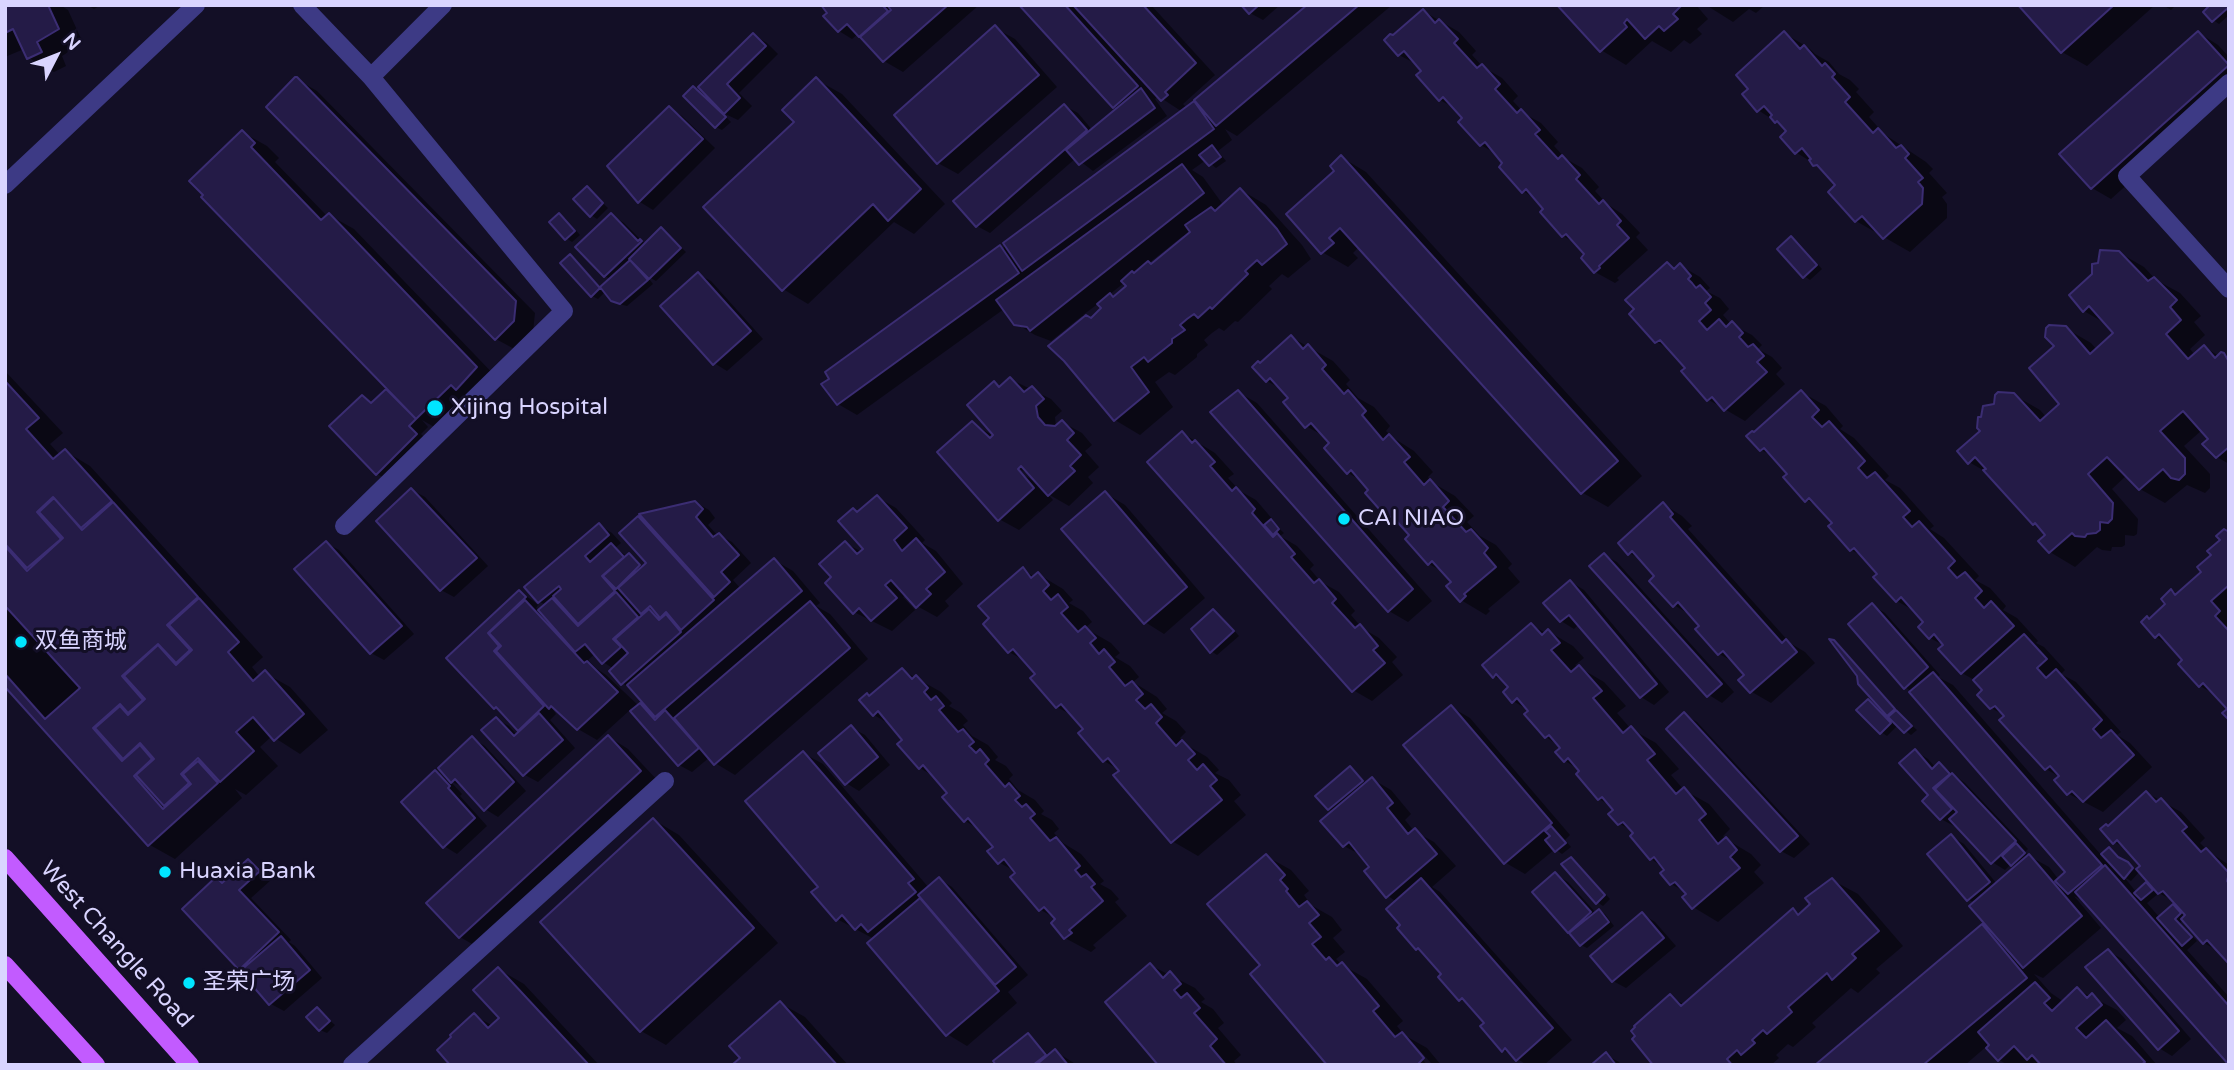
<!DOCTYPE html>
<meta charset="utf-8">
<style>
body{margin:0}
#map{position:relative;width:2234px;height:1070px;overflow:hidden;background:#130f26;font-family:"Varela Round",sans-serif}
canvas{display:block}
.frame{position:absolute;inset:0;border:7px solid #d9d4ff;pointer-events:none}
.north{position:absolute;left:21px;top:21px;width:70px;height:70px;-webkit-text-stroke:5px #130f26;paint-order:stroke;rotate:48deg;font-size:19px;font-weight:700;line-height:28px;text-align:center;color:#d9d4ff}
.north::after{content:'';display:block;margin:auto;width:24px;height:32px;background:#d9d4ff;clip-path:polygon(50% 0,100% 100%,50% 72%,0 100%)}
</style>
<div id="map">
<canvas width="2234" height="1070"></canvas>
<div class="frame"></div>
<div class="north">N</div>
</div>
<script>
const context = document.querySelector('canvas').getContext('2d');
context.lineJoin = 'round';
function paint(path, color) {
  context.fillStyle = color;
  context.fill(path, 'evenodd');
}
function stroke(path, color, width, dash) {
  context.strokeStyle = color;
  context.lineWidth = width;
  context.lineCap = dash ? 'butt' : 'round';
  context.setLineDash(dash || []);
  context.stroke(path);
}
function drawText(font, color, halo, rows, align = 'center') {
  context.font = font + ' "Varela Round","Noto Sans SC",sans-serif';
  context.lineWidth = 6;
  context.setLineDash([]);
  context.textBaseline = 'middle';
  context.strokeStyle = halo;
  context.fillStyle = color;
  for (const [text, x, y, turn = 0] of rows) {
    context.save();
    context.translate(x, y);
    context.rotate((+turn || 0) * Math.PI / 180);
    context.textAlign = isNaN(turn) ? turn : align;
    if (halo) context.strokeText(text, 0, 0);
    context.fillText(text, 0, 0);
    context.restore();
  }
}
const shadow = new Path2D(`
 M5 5H60L68 10 83 43 62 56 66 66 54 72 29 58 24 49 5 57Z
 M87 5H101L94 9Z
 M823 5H979L903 72 884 61 858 34 852 39 839 31 826 16 830 13Z
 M1021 5H1151L1215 75 1183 104 1188 109 1310 5H1392L1237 136 1225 129 1232 140 1218 151 1226 161 1216 168 1206 160 1192 170 1203 177 1224 206 1241 190 1266 205 1302 245 1311 259 1288 278 1282 274 1269 286 1272 289 1238 322 1235 321 1224 331 1219 328 1212 333 1204 340 1208 345 1197 354V357L1175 375 1169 372 1155 382 1173 407 1140 435 1115 420 1065 360 1085 318 1082 316 1051 341 1035 335 1015 323 1004 309 857 415 838 404 1001 247 1004 249V244L1181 111 1158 96 1155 99 1167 116 1093 171 1076 158 990 233 977 226 1065 106 1078 113 1093 131 1118 109ZM1183 236 1185 239 1153 265 1149 263ZM1125 282 1128 286 1115 298 1109 295ZM1099 303 1104 308 1091 320 1083 315Z
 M1243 5H1280L1263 20 1250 13Z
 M1560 5H1696L1708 19 1697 29 1702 34 1690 44 1684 40 1671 52 1652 41 1626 65 1601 50Z
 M1706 5H1765L1756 13 1749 9 1733 22Z
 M2020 5H2155L2087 66 2062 52Z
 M2163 5H2176L2171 10Z
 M2229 5V15L2219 24 2213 20Z
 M1423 11 1459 32 1476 51 1472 55 1483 67 1502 78 1518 96 1513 101 1525 114 1541 123 1558 142 1554 146 1566 159 1582 168 1599 187 1595 191 1607 204 1622 214 1640 233 1636 237 1648 250 1617 278 1619 280 1615 283 1595 272 1587 254 1577 244 1563 236 1537 200 1523 191 1498 155 1481 145 1464 118 1456 109 1440 100 1420 66 1399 55 1394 37Z
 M995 28 1015 39 1057 87 958 174 938 163 896 115Z
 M1784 33 1809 48 1815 54 1829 62 1839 74 1850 80 1859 89 1856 92 1874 112 1869 117 1884 134 1926 162 1933 169 1929 173 1947 193 1942 197 1947 204V218L1910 252 1856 221 1838 186 1823 169 1797 153 1782 137 1788 131 1784 127 1758 110 1750 89Z
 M2199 33 2218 45 2229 57V93L2111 199 2092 188Z
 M754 35 767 43 778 54 739 93 752 106 738 120 721 112 731 122 722 130 716 127 694 88 707 95Z
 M296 79 317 91 535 313 533 332 516 350 496 339Z
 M817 80 842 94 945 204 914 234 894 222 808 304 783 289 796 122Z
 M669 108 682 116 715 148 653 210 640 202 610 166Z
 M242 132 267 146 279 158 275 162 327 216 329 215 354 229 501 382 483 403 476 399 443 432 422 420 428 427 421 434 429 442 390 481 377 474 362 397 373 403 387 391 395 396Z
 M1341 157 1366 172 1642 476 1608 507 1583 493 1359 247 1353 253 1358 258 1348 267 1322 252 1337 171Z
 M587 188 608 208 597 219 591 215Z
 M559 215 565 218 580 235 572 242 566 238Z
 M611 215 624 223 646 245 662 229 686 252 656 281 647 276 653 284 627 306 619 304 605 292 598 299 592 296 570 256 576 260 601 288 610 279 605 276Z
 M1792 238 1798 242 1822 269 1810 280 1804 276Z
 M2118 252 2144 267 2156 280 2180 293 2201 316 2194 322 2205 335 2190 349 2195 355 2204 347 2219 356 2223 354 2229 358V445L2227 447V451L2229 450V464L2217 457 2210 439 2202 430 2184 446 2210 474V488L2205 493 2187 485 2165 503 2140 489 2127 475 2112 489 2138 519 2137 534 2134 536 2125 535V545L2122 547H2112L2111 551 2102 550 2097 547 2075 567 2050 552 2048 535 2042 528 2034 524 1988 473 1969 462 1982 431 1996 405 2014 395 2040 410 2047 418 2062 404 2056 346 2065 328 2091 343 2097 350 2116 333 2108 325 2084 311Z
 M1668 264 1677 269 1681 266 1700 277 1710 288 1706 291 1720 298 1729 309 1723 315 1731 324 1752 335 1762 345 1758 349 1772 357 1782 368 1776 374 1785 384 1745 421 1709 400 1687 368 1672 351 1657 342Z
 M698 274 711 281 763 339 727 371 714 363Z
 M1291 337 1333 361 1350 380 1346 384 1358 398 1374 407 1390 426 1386 431 1392 437 1414 451 1433 472 1428 477 1433 483 1455 496 1474 516 1467 522 1480 536 1496 545 1512 564 1508 568 1520 582 1488 609 1490 611 1486 615 1461 600 1453 582 1445 573 1429 564 1407 540 1412 535 1405 527 1389 518 1364 482 1348 473 1331 443 1327 438 1306 426 1290 398 1283 390 1267 381 1261 364Z
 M5 371 63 433 50 444 60 455 65 451 90 466 263 657 252 667 260 677 265 673 290 687 328 730 300 754 272 736 260 747 278 766 246 795 235 789 242 798 175 859 150 845 5 684ZM169 621 195 650 191 653 165 624Z
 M1010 379 1051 399 1062 411 1055 417 1056 427 1062 422 1082 433 1092 445 1085 451 1099 467 1088 477 1093 483 1069 506 1048 494 1053 500 1019 530 999 519 972 423 997 438 994 383 1001 387ZM1011 464 1034 477V481L1009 467Z
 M1238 392 1257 403 1432 601 1408 622 1389 611Z
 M1801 392 1826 406 1843 426 1840 429 1854 438 1889 476 1885 480 1900 488 1934 526 1930 529 1944 538 1979 576 1975 580 1990 588 2006 606 2003 610 2017 618 2038 641 2036 643 2044 647 2065 670 2061 674 2076 682 2121 732 2117 735 2130 743 2152 767 2103 812 2069 794 2060 777 2046 769 2006 716 1991 708 1985 690 1976 681 1962 673 1945 646 1930 638 1926 622 1916 612 1897 601 1880 574 1866 558 1851 550 1834 523 1821 508 1807 500 1790 474 1776 458 1761 450 1755 434Z
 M1182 433 1215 453 1234 474 1228 478 1240 491 1256 500 1274 521 1272 522 1284 533 1280 536 1297 546 1314 565 1310 569 1321 582 1339 592 1355 611 1351 615 1362 628 1379 638 1397 657 1392 662 1403 675 1372 701 1353 690Z
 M412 490 425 497 488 566 454 597 441 590Z
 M1105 493 1125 505 1205 598 1164 634 1145 622Z
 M877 497 896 508 925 540 922 543 936 551 963 584 945 601 949 606 937 617 917 606 906 594 903 597 915 610 892 631 854 612 834 577 845 543 862 552 865 549 859 513Z
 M695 502 709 510 715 518 708 525 718 536 719 535 732 542 751 563 733 580 741 589 774 560 793 571 820 603 816 606 830 614 868 659 735 775 715 763 710 757 692 772 679 765 631 709 597 740 578 729 562 715 552 708 556 714 550 720 575 748 538 782 525 775 484 730 496 719 509 726 517 735 521 732 505 714 495 708 448 658 519 592 532 600 538 605 536 608 541 611 546 605 540 602 526 587 599 525 612 533 621 543 615 548 627 556 629 555 635 558 643 568 648 563 638 518 649 524ZM650 604 676 607 659 622 649 611 638 615ZM564 606 581 625 577 629 561 608ZM596 653 603 662 614 669 622 683 634 690 652 712 639 706 606 675 597 669 588 660Z
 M1663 504 1682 516 1692 526 1688 529 1790 643 1805 652 1815 663 1771 703 1752 692 1746 675 1736 663 1719 654 1694 617 1674 605 1657 576 1645 562 1631 554 1636 549H1630V554L1620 543Z
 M2229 533V709L2216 695 2200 686 2180 664 2184 660 2172 646 2156 637 2150 620 2168 604 2171 592 2177 595 2204 572Z
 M326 543 339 550 414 634 384 660 371 653Z
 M1604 555 1617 562 1734 692 1722 703 1709 695Z
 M1023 570 1035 577 1038 574 1063 589 1073 600 1069 603 1083 611 1092 622 1085 628 1111 643 1120 653 1115 657 1130 666 1139 677 1133 682 1157 697 1167 709 1162 713 1176 721 1186 732 1180 738 1185 744 1207 757 1219 770 1215 773 1229 780 1241 795 1234 801 1246 815 1198 856 1172 841 1121 771 1104 761 1085 729 1075 717 1057 707 1037 674 1027 662 1009 652Z
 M1571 582 1584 590 1669 692 1654 705 1641 697 1579 624 1574 629 1561 621Z
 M1872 605 1885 613 1940 675 1938 677 1953 685 2102 856 2109 849 2137 871 2143 866 2130 851 2114 842 2109 827 2147 793 2181 812 2205 838 2200 843 2208 851 2229 865V961L2220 952 2204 943 2183 920 2180 923 2197 941 2187 950 2229 997V1064L2089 904 2074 896 2101 928 2043 978 2034 974 2051 993 2064 1002 2078 990 2117 1010 2126 1020 2117 1028 2132 1036 2157 1065H2008L1999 1060 1987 1046 1965 1065H1818L1982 926 1993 933 1975 903 1969 900 1951 836 1964 844 1997 884 2016 867 2011 864 2005 870 1992 862 1956 824 1954 826 1941 819 1915 751 1928 759 1936 768 1940 764 1965 783 2028 849 2025 852 2029 856 2049 867 2059 880 2068 872 1912 692 1905 687ZM1945 780 1934 792 1930 788ZM2140 871 2156 890 2146 885 2137 893 2124 877 2131 881ZM2159 893 2175 902 2182 911 2173 906 2160 918 2147 903Z
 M1214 611 1220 615 1239 636 1217 655 1211 651Z
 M1531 625 1546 633 1548 631 1573 646 1584 658 1575 665 1604 682 1626 706 1617 713 1631 729 1656 743 1679 769 1671 775 1684 790 1709 804 1730 829 1723 836 1726 839 1751 854 1761 865 1754 872 1764 883 1718 922 1693 907 1689 894 1671 884 1667 870 1651 859 1632 836 1636 833 1620 824 1613 807 1599 799 1582 771 1565 761 1562 748 1546 737 1530 711 1513 701 1510 688 1507 684 1494 676Z
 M1831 642 1840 646 1900 713 1899 714 1917 730 1911 735 1898 725 1887 736 1881 732 1868 701 1881 708Z
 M902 670 941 692 952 703 949 706 961 713 968 721 963 725 972 736 988 745 998 757 995 760 1006 766 1013 775 1009 779 1018 790 1035 800 1044 811 1041 814 1052 820 1059 829 1054 833 1063 843 1081 854 1104 881 1100 884 1111 890 1119 899 1115 902 1127 916 1093 945 1096 948 1091 952 1065 938 1058 920 1041 910 1013 878 1018 873 1000 863 990 851 995 847 981 830 965 821 944 797 949 793 936 778 920 768 904 740 891 725 874 715 870 697Z
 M1451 707 1470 718 1570 835 1565 840 1571 847 1562 854 1555 849 1525 874 1506 863 1405 745Z
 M1684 714 1697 722 1810 844 1794 858 1781 851 1668 729Z
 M852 728 865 735 890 765 859 791 846 783Z
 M609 737 628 749 659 782 479 948 460 937Z
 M472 738 485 746 526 791 498 817 485 809 466 789 451 781Z
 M803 753 823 764 929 888 939 879 952 887 1028 975 1008 992 1017 1003 967 1046 947 1034 874 939 837 919 821 887Z
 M1350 768 1356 772 1367 784 1372 779 1391 790 1411 814 1405 820 1414 831 1434 842 1456 866 1432 887 1440 892 1572 1040 1544 1065H1527L1503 1050 1486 1023 1470 1005 1460 999 1444 974 1425 953 1417 948 1402 925 1397 902 1388 896 1371 867 1363 856 1344 846 1333 812 1329 809Z
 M436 772 450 781 462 794 460 796 487 826 457 854 444 846Z
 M654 820 679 835 778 943 666 1045 641 1031Z
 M1266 856 1291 870 1309 891 1304 895 1311 905 1332 917 1342 930 1333 938 1345 952 1336 959 1342 965 1367 979 1403 1021 1397 1026 1404 1035 1427 1048 1441 1065H1429L1431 1063 1412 1042 1410 1044 1427 1065H1330L1262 965Z
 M1571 859 1577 863 1610 899 1603 906 1597 902Z
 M248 861 261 869 271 880 251 898 291 940 289 942 295 946 322 978 284 1011 271 1004 240 968 216 879 224 884Z
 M1555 874 1568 882 1596 913 1599 911 1605 914 1614 926 1587 948 1581 945 1569 931Z
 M1832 880 1858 894 1903 946 1876 969 1880 973 1858 993 1851 988 1812 1023 1816 1027 1793 1047 1788 1044 1776 1055 1779 1058 1771 1065H1655L1670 996 1685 1005 1793 910 1801 915Z
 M1642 914 1655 922 1676 946 1626 988 1613 981Z
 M2108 951 2122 959 2191 1039 2172 1056 2159 1048Z
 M1150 965 1195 988 1205 999 1201 1002 1213 1009 1224 1023 1218 1028 1241 1055 1234 1061 1237 1065H1161Z
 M498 969 524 984 599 1065H453L474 1015 493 1026 502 1018Z
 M780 1003 805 1017 848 1065H737Z
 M317 1009 335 1025 327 1033 320 1030Z
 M1028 1035 1034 1039 1049 1056 1055 1051 1077 1065H999Z
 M1606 1055 1619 1062 1621 1065H1594Z`);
const building = new Path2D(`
 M5 5H48L59 29 37 42 42 52 27 59 13 29 5 33Z
 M821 5H882L888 11 859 37 847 24 838 32 823 16 827 13Z
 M887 5H948L883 62 860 37 891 10Z
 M1019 5H1065L1138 86 1113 108Z
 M1073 5H1143L1196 63 1165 92 1168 95 1161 101Z
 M1241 5H1259L1249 14Z
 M1307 5H1359L1216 126 1194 100Z
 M1557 5H1682L1673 14 1678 19 1664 31 1659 26 1645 39 1627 19 1624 23 1627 27 1600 52Z
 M2018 5H2114L2061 53Z
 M2210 5H2229V7L2212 22 2203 12Z
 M1423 9 1435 23 1439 19 1458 39 1454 43 1477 68 1482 64 1500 84 1495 89 1517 113 1521 109 1540 130 1535 134 1558 159 1562 155 1580 175 1576 179 1599 204 1603 200 1621 221 1617 225 1629 238 1599 266 1600 268 1594 273 1581 258 1584 254 1566 234 1562 237 1540 212 1543 209 1526 189 1522 193 1499 167 1502 163 1485 142 1480 146 1458 122 1462 118 1443 97 1439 101 1416 75 1421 71 1404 51 1398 56 1384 40 1390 34 1393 35Z
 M995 25 1039 75 937 164 894 115Z
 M1784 31 1800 49 1804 45 1822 66 1825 63 1835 74 1832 77 1850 97 1845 102 1873 133 1878 128 1896 148 1901 145 1909 154 1905 158 1923 178 1918 182 1923 188 1922 204 1883 239 1862 216 1855 222 1828 192 1835 185 1817 165 1813 166 1809 160 1811 159 1802 148 1795 154 1780 137 1786 131 1777 121 1775 123 1770 117 1772 115 1764 106 1757 112 1742 94 1748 89 1736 75Z
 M2198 31 2229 65 2091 189 2059 154Z
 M753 33 766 46 727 84 740 98 724 114 698 87Z
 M295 77H297L516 301 514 321 495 340 266 107Z
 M816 77 921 189 888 221 873 204 782 291 703 207 794 122 782 110Z
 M693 86 726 117 715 128 683 96Z
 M1141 88 1155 108 1079 165 1066 150Z
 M1194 101 1214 129 1022 271 1003 243Z
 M1064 104 1087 130 976 227 953 201Z
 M669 106 703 139 638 203 607 166Z
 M242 130 255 143 251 147 321 220 329 213 477 367 456 390 451 385 416 419 201 197 203 195 189 181Z
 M1212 145 1221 157 1209 166 1199 155Z
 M1341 155 1618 461 1581 494 1340 228 1329 238 1334 243 1321 254 1286 214 1334 171 1330 166Z
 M1182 164 1204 193 1030 331 1027 327 1014 325 996 300Z
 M587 186 603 203 590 217 573 199Z
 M1240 188 1277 229 1287 244 1262 265 1257 260 1245 271 1248 274 1212 309 1210 307 1198 318 1194 314 1187 319 1180 325 1185 330 1172 339V343L1148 362 1144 357 1131 367 1149 392 1114 421 1064 361 1048 346 1086 315 1091 318 1101 308 1097 304 1110 293 1113 297 1126 286 1121 281 1132 271 1134 273 1148 261 1151 264 1190 232 1185 225 1211 207 1215 211Z
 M559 213 575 231 565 240 549 222Z
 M611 213 638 241 640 239 642 241 604 277 575 247Z
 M661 227 681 248 649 279 629 259Z
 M1791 236 1817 265 1803 278 1777 249Z
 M1000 245 1019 273 837 405 821 384 829 379 825 372Z
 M2100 250 2119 251 2148 281 2154 277 2177 300 2170 307 2181 320 2166 334 2188 359 2204 345 2215 358 2221 352 2224 353 2229 362V447L2216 458 2202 444 2208 439 2183 411 2160 431 2185 458V474L2179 480 2171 478 2163 469 2139 490 2107 457 2088 474 2113 503 2112 519 2108 523 2100 522V530L2096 533 2087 534 2085 537 2075 536 2072 533 2049 553 2038 541 2045 535 2035 523 2033 525 1983 470 1986 469 1975 457 1968 464 1957 451 1980 431 1977 428 1978 417H1981L1983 406 1994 404 1995 395 1998 392 2014 393 2040 421 2059 404 2029 368 2054 346 2045 337 2046 328 2049 325 2066 326 2090 354 2113 333 2089 306 2083 312 2069 295 2092 274V264L2098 263Z
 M570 254 600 288 591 297 560 263Z
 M630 260 648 280 620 304 611 301 600 287Z
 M1667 262 1674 269 1680 263 1691 276 1688 279 1692 283 1696 288 1700 285 1711 297 1705 303 1711 310 1699 321 1707 330 1719 319 1726 327 1732 321 1743 333 1739 337 1748 347 1753 344 1764 356 1757 362 1767 372 1724 411 1712 397 1707 401 1681 371 1685 368 1660 340 1655 343 1629 314 1634 309 1625 300Z
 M698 272 751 331 713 365 660 306Z
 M1291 335 1303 349 1308 344 1326 365 1322 369 1344 394 1348 390 1366 411 1362 415 1383 440 1389 434 1410 457 1404 462 1424 485 1430 479 1449 501 1443 507 1466 532 1471 529 1488 548 1484 553 1496 567 1464 594 1466 596 1460 602 1446 586 1451 582 1432 561 1428 565 1405 539 1409 535 1392 516 1388 519 1365 493 1368 490 1351 470 1347 474 1324 448 1329 443 1311 423 1305 428 1283 402 1288 398 1270 378 1266 382 1252 367 1258 361 1260 363Z
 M1010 377 1024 392 1032 386 1044 399 1036 406 1038 417 1045 425 1055 426 1062 420 1074 433 1067 440 1081 455 1070 466 1075 471 1048 496 1021 466 1018 469 1034 488 998 521 937 452 972 421 990 438 993 435 967 405 994 381 999 387Z
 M5 381 39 418 26 429 53 459 65 449 112 501 81 528 53 497 37 512 61 539 27 568 5 544Z
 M386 389 416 419 409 426 417 434 376 475 329 426 362 395 371 403Z
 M1238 390 1413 589 1388 612 1210 412Z
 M1801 390 1819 410 1812 417 1822 427 1829 421 1865 461 1858 468 1867 478 1875 472 1910 511 1903 517 1912 527 1919 521 1955 561 1948 568 1957 578 1965 572 1982 591 1975 598 1984 608 1991 601 2014 626 1961 674 1938 649 1943 645 1934 634 1929 639 1918 627 1923 622 1901 597 1896 602 1873 577 1877 574 1854 548 1850 551 1828 526 1832 523 1809 498 1805 502 1783 477 1787 474 1764 448 1760 451 1746 436 1752 431 1754 432Z
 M1182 431 1192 443 1195 440 1215 462 1210 466 1232 491 1236 487 1255 509 1252 513 1273 537 1277 533 1295 554 1291 557 1314 583 1319 579 1336 599 1332 603 1355 628 1360 624 1378 646 1373 650 1385 663 1352 692 1147 462Z
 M411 488 477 558 440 591 376 521Z
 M1105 491 1187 587 1144 624 1061 529Z
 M877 495 907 528 894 540 902 551 916 538 945 572 926 589 931 594 916 608 891 580 885 585 897 598 871 621 859 608 853 614 825 583 831 577 819 564 845 541 857 554 863 549 838 521 853 508 857 512Z
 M54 498 82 530 113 502 198 597 167 625 190 650 176 663 158 644 122 676 143 700 128 713 120 704 93 728 122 761 140 745 152 759 134 776 163 809 191 784 183 774 198 761 218 783 148 846 5 687V546L27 571 63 538 39 512Z
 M695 501 703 509 696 517 713 537 719 533 739 555 721 572 730 582 714 597 639 514Z
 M1663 502 1673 514 1670 517 1782 643 1786 639 1797 652 1750 693 1738 680 1744 675 1723 651 1718 655 1695 629 1699 626 1678 602 1673 607 1649 581 1654 576 1632 551 1628 555 1618 543Z
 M638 516 714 600 681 630 666 612 660 618 650 606 641 614 618 588 646 563 619 533Z
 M1271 519 1279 529 1273 535 1264 525Z
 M599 523 609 535 585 556 590 562 611 543 624 557 602 576 615 591 578 624 553 596 561 589 559 586 538 603 524 587Z
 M2224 529 2229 532V585L2211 601 2220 611 2215 616 2229 631V720L2222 713 2227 709 2203 683 2199 687 2178 664 2182 660 2159 634 2155 638 2141 622 2147 616 2149 619 2165 604 2161 599 2171 589 2175 595 2201 572 2197 567 2211 555 2207 551 2220 540 2216 536Z
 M326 541 402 626 370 654 294 569Z
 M629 553 640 565 616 589 603 576Z
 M1604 553 1722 684 1707 697 1589 566Z
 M774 558 802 591 655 717 627 685Z
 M1023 567 1031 578 1038 572 1049 585 1043 591 1051 600 1058 594 1068 607 1061 613 1078 632 1085 626 1096 638 1090 643 1099 654 1104 649 1115 662 1109 667 1125 686 1132 681 1143 694 1136 700 1145 709 1151 704 1162 717 1156 723 1176 746 1182 740 1195 754 1188 760 1197 770 1203 764 1217 780 1210 786 1222 800 1171 843 1113 775 1119 771 1108 758 1103 762 1078 733 1083 729 1061 704 1056 708 1030 678 1035 674 1013 649 1008 653 983 624 989 618 978 606Z
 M1570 580 1657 684 1640 698 1569 615 1560 622 1543 603Z
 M519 590 526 597 488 633 499 646 494 651 544 706 518 731 496 707 494 709 446 658Z
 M616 592 638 617 613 639 621 647 602 664 585 644 575 652 538 610 552 598 578 626Z
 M199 598 239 642 228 652 253 681 265 670 304 714 274 741 253 717 236 732 254 751 220 782 198 758 181 774 189 783 164 806 136 775 154 759 140 743 123 759 95 728 120 706 128 715 145 699 124 676 158 645 176 665 192 650 169 625Z
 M525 600 584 663 587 661 618 692 577 730 551 706 549 709 496 651 501 646 489 633Z
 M810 601 850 648 714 765 674 718Z
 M1872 603 1928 667 1904 689 1848 624Z
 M7 608 80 688 45 719 5 674V609Z
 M649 609 659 620 666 614 681 632 621 685 609 671 628 653 615 639Z
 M1213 609 1234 631 1210 653 1191 629Z
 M1531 623 1542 635 1548 629 1560 643 1551 650 1571 672 1579 665 1602 691 1593 698 1623 733 1631 726 1655 754 1647 760 1676 794 1684 787 1706 814 1699 820 1718 844 1726 837 1737 850 1730 857 1740 868 1692 909 1682 897 1686 894 1675 882 1670 885 1660 873 1664 870 1654 857 1650 860 1630 836 1633 833 1623 822 1618 825 1608 814 1613 810 1602 797 1598 800 1576 774 1579 771 1568 758 1564 762 1555 752 1560 748 1549 735 1545 738 1524 714 1528 711 1517 698 1512 703 1503 692 1508 687 1496 674 1493 678 1482 665Z
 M2024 634 2047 659 2037 668 2046 678 2056 669 2102 720 2093 729 2101 738 2111 730 2134 755 2083 802 2072 791 2067 795 2054 780 2059 776 2050 766 2045 770 1999 720 2004 716 1995 706 1990 709 1977 695 1982 690 1973 680Z
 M1829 639 1834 640 1895 709 1887 716 1858 684 1857 676Z
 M902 668 912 679 916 675 928 688 924 692 931 700 936 696 944 706 939 710 958 732 963 729 974 742 969 746 976 753 980 749 989 760 985 764 1005 787 1009 783 1020 796 1015 800 1022 807 1026 804 1035 814 1030 818 1050 841 1056 837 1080 866 1075 870 1081 877 1086 874 1095 884 1091 887 1103 901 1069 930 1072 933 1064 939 1051 923 1055 919 1044 907 1039 911 1010 877 1015 873 1004 859 998 864 987 851 993 847 968 818 964 822 942 797 947 793 923 765 919 769 897 744 902 740 878 711 873 716 859 700 867 693 869 696Z
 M1933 672 2102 865 2068 894 2055 881 2065 872 1909 692Z
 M1868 699 1891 723 1880 734 1856 710Z
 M640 703 655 720 665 710 699 748 678 766 630 711Z
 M1451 705 1552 823 1504 864 1403 745Z
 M1896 710 1912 726 1904 733 1888 717Z
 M1684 712 1798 836 1780 852 1666 729Z
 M539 713 563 740 523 776 481 730 496 717 514 736Z
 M851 725 878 757 845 785 818 753Z
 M608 735 641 771 459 938 426 903Z
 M472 736 514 782 484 811 455 779 451 783 438 768Z
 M1915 749 1932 769 1939 762 1950 774 1933 788 1952 809 1940 820 1922 801 1928 795 1899 763Z
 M803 751 914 879 908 883 916 892 868 932 861 924 855 930 842 915 836 921 811 892 818 887 745 801Z
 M1350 766 1363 781 1328 810 1315 796Z
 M435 770 450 786 448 788 475 818 443 848 401 802Z
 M1952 773 2016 841 1991 864 1949 819 1957 812 1935 789Z
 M1372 777 1393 803 1387 808 1408 834 1415 828 1437 854 1386 898 1364 871 1369 867 1349 842 1343 847 1320 821Z
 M2146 791 2156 802 2161 798 2187 827 2182 831 2201 852 2206 848 2229 873 2227 881 2229 884V964L2207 940 2203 944 2181 919 2185 915 2163 891 2158 894 2136 869 2140 866 2117 840 2113 844 2100 829 2106 824 2108 826Z
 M653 818 754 928 640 1032 540 922Z
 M1551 826 1566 843 1555 852 1545 840 1550 836 1545 831Z
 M1951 834 1990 882 1967 901 1927 854Z
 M2016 843 2025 853 2011 866 2002 856Z
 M2109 847 2118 857 2128 862 2133 868 2124 879 2101 854Z
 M1266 854 1285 875 1280 880 1288 889 1286 891 1299 907 1307 901 1319 915 1309 923 1321 937 1312 944 1326 960 1329 957 1337 966 1342 962 1379 1006 1373 1011 1395 1037 1402 1032 1424 1058 1417 1065H1327L1250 974 1260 965 1207 904Z
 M2029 854 2082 916 2023 968 1969 906Z
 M1571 857 1605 895 1596 904 1561 864Z
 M248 859 260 871 239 890 279 932 239 970 182 909 216 877 222 883Z
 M2105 865 2229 1006V1065L2075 892Z
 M1555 872 1591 912 1568 933 1532 892Z
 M939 877 1016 967 995 985 918 895Z
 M1421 878 1553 1028 1516 1061 1505 1048 1502 1052 1480 1026 1484 1023 1462 998 1459 1001 1438 977 1441 974 1418 948 1416 950 1397 928 1400 925 1386 909Z
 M1832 878 1879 931 1852 954 1856 958 1832 980 1827 973 1788 1007 1792 1012 1767 1034 1763 1030 1752 1040 1755 1043 1741 1055 1737 1050 1727 1059 1732 1065H1653L1632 1039 1635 1036 1631 1031 1635 1027 1634 1026 1670 994 1681 1006 1793 908 1798 915 1810 904 1805 898Z
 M2146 882 2153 890 2141 900 2134 893Z
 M920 898 999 991 946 1036 867 943Z
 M2173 904 2181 913 2175 919 2192 937 2182 946 2157 918Z
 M1599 909 1609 922 1580 946 1569 933Z
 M1642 912 1664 938 1612 982 1590 956Z
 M1982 924 2027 978 1923 1065H1815Z
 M281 936 310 970 269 1005 240 971Z
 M2108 949 2179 1031 2158 1050 2085 967Z
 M1150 963 1163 978 1170 971 1181 984 1174 990 1181 998 1187 993 1200 1008 1194 1013 1217 1039 1210 1046 1226 1065H1158L1105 1002Z
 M498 967 589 1065H450L437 1050 451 1037 450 1035 474 1013 488 1028 499 1018 473 990Z
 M2035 982 2050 998 2044 1003 2052 1011 2077 987 2087 998 2092 993 2102 1005 2076 1028 2086 1038 2106 1020 2145 1062 2141 1065H2041L2032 1055 2027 1060 2014 1046 1998 1061 1986 1048 1989 1045 1978 1032Z
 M780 1001 837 1065 733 1064 740 1058 729 1046Z
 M317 1007 330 1021 319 1031 306 1017Z
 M1028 1033 1046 1055 1033 1065H996L993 1061Z
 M1055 1049 1068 1065H1036Z
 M1606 1052 1616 1065H1591Z`);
const minor = new Path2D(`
 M302 5 371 77 443 5
 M2229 83 2127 176 2229 289
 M5 185 196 5
 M344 526 564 311 371 77
 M352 1065 665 781`);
const major = new Path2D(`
 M5 858 190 1065
 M5 965 96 1065`);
const markers = [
 [435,408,9,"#00e5ff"],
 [1344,519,7,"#00e5ff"],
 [21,642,7,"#00e5ff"],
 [165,872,7,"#00e5ff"],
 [189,983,7,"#00e5ff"]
];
const poiNames = [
 ["Xijing Hospital",451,408],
 ["CAI NIAO",1358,519],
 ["双鱼商城",35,642],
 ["Huaxia Bank",179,872],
 ["圣荣广场",203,983]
];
const streetNames = [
 ["West Changle Road",116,945,48]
];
paint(shadow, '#0007');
paint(building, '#241b47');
stroke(building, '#3b2d73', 2);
stroke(minor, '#3d3a85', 18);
stroke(major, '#c25bff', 18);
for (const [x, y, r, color] of markers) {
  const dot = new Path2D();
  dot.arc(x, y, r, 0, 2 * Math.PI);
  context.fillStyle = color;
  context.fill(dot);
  stroke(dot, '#130f26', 2.5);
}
drawText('23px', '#d9d4ff', '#130f26', poiNames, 'left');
drawText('23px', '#d9d4ff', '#130f26', streetNames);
</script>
